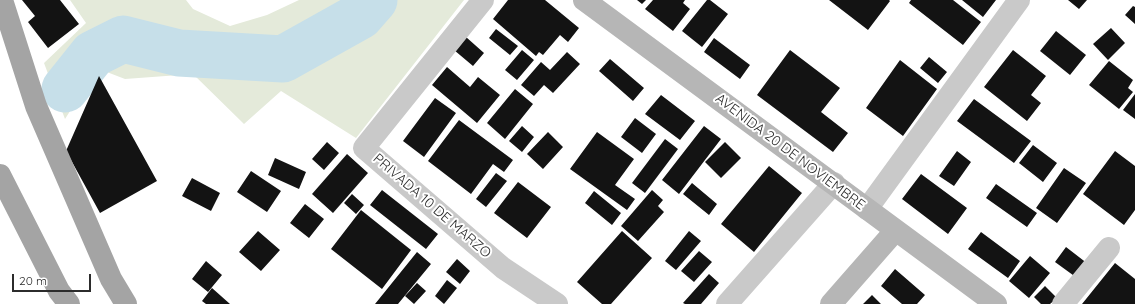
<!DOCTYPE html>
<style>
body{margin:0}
#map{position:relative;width:1135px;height:304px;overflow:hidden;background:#fff;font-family:Quicksand,sans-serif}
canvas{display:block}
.scale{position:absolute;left:12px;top:274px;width:79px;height:18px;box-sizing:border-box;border:2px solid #2c2c2c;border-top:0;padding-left:5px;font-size:12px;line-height:14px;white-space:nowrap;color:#2c2c2c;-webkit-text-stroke:3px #fff;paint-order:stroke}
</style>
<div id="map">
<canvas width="1135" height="304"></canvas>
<div class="scale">20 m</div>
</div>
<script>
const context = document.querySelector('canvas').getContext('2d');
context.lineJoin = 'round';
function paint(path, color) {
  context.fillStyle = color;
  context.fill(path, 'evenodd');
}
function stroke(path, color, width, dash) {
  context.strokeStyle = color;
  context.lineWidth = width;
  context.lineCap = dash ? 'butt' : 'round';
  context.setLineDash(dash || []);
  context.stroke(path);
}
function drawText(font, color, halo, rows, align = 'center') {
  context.font = font + ' Quicksand,sans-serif';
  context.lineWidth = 4;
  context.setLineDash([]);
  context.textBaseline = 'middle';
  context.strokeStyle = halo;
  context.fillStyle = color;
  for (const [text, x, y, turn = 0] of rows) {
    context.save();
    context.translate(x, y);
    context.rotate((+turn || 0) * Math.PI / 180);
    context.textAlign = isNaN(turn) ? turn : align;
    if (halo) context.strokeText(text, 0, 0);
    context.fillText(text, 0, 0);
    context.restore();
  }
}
const green = new Path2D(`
 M70 0H186L193 9 230 26 267 15 299 0H464L356 138 281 91 244 124 193 74 125 79 99 69 93 75 65 119 44 63 86 23Z`);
const river = new Path2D(`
 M65 89 93 54 123 39 179 53 283 59 360 16 374 0`);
const building = new Path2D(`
 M22 0H60L79 24 48 48 28 22 35 16Z
 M508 0H545L579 28 568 42 560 35 543 55 539 52 536 56 493 19Z
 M637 0H646L642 4Z
 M653 0H685L683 3 690 9 673 31 645 9Z
 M707 0H710L728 14 702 47 682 31Z
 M829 0H889L890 1 868 30Z
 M911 0H953L981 22 963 45 909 3Z
 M962 0H996L983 17Z
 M1068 0H1087L1079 9Z
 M1133 6 1135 7V24L1125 15Z
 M1111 28 1125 43 1108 60 1093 44Z
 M496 29 518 46 510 55 489 38Z
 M1056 31 1086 55 1070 75 1040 51Z
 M466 37 484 53 473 66 454 50Z
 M714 38 750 65 740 79 704 52Z
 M522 50 534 60 517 80 505 70Z
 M790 50 840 88 821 112 848 133 833 152 757 95Z
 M1013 50 1046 76 1031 95 1041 103 1027 121 984 87Z
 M567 52 580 64 553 93 544 85 534 96 521 85 541 62 550 70Z
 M929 57 947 72 938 83 920 68Z
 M610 59 644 88 633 101 599 71Z
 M900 60 937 89 903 136 866 108Z
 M1109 61 1133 80 1128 88 1133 92 1119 109 1089 85Z
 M447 67 470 87 478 77 500 95 477 123 432 85Z
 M99 76 157 181 100 213 66 151Z
 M515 89 533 104 505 139 487 123Z
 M1135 94V119L1123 110Z
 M661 95 695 121 680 140 645 114Z
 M435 98 456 113 424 157 403 141Z
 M974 99 1031 141 1014 163 957 121Z
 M635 118 656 134 642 153 621 137Z
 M459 120 513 160 504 172 493 164 471 194 428 161Z
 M522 126 534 137 522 152 509 141Z
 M704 126 721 139 679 194 662 180Z
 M548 132 563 147 543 169 527 154Z
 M597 132 634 159 615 185 635 199 627 210 570 169Z
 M665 139 678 149 645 193 632 183Z
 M327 142 339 153 324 170 312 159Z
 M725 142 741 158 721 178 705 162Z
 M1033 145 1057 163 1043 182 1019 163Z
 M957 151 971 162 954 186 939 176Z
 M1115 151 1135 166V210L1124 225 1083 194Z
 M347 154 368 173 333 213 312 194Z
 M275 158 306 172 299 189 268 175Z
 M769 166 802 193 754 252 721 224Z
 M1064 168 1086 183 1057 223 1036 208Z
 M251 171 281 191 267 212 237 192Z
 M496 173 507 181 486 207 476 199Z
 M921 174 967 208 948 234 902 199Z
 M192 178 220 193 211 211 182 196Z
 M518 182 551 207 527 238 494 213Z
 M692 183 717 204 709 215 683 194Z
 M996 184 1037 213 1027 227 986 198Z
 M382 190 438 234 426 249 370 205Z
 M652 190 663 200 658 206 664 212 638 241 621 226Z
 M594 191 621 213 612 225 585 203Z
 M352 194 364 205 356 214 344 203Z
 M305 204 324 219 309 238 290 223Z
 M361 210 411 250 382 289 331 249Z
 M258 231 280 250 261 271 239 252Z
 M622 231 652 258 611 304H602L577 282Z
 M689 231 701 241 676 270 665 261Z
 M981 232 1020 261 1008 278 968 249Z
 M1066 247 1088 264 1077 278 1055 262Z
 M699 251 712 262 694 282 681 271Z
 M417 252 431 264 398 304H375Z
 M1030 256 1050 273 1029 298 1009 281Z
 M457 259 470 271 460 284 446 272Z
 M206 261 222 275 208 292 192 279Z
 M1115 263 1135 279V304H1082Z
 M895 269 925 295 917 304H902L881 286Z
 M709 274 719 283 701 304H685L683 303Z
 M447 280 457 288 444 304 435 296Z
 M417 283 426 291 414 304 405 296Z
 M1045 286 1057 298 1050 304H1041L1034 297Z
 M212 288 230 304H206L202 301Z
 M872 295 881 304H863Z`);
const street = new Path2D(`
 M483 0 364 148 503 268 557 304
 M867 209 1019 0
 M727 304 834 183
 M1063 304 1109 248`);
const secondary = new Path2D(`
 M584 0 996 304
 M831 304 895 231`);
const primary = new Path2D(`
 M2 0 36 106 111 279 126 304
 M0 175 59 291 69 304`);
const streetNames = [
 ["AVENIDA 20 DE NOVIEMBRE",790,152,37],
 ["PRIVADA 10 DE MARZO",432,206,41]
];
paint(green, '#e4eada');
stroke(river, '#c6dfe9', 47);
paint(building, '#131313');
stroke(street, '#c9c9c9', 22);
stroke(secondary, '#b6b6b6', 22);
stroke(primary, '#a4a4a4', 22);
drawText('14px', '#2c2c2c', '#fff', streetNames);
</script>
